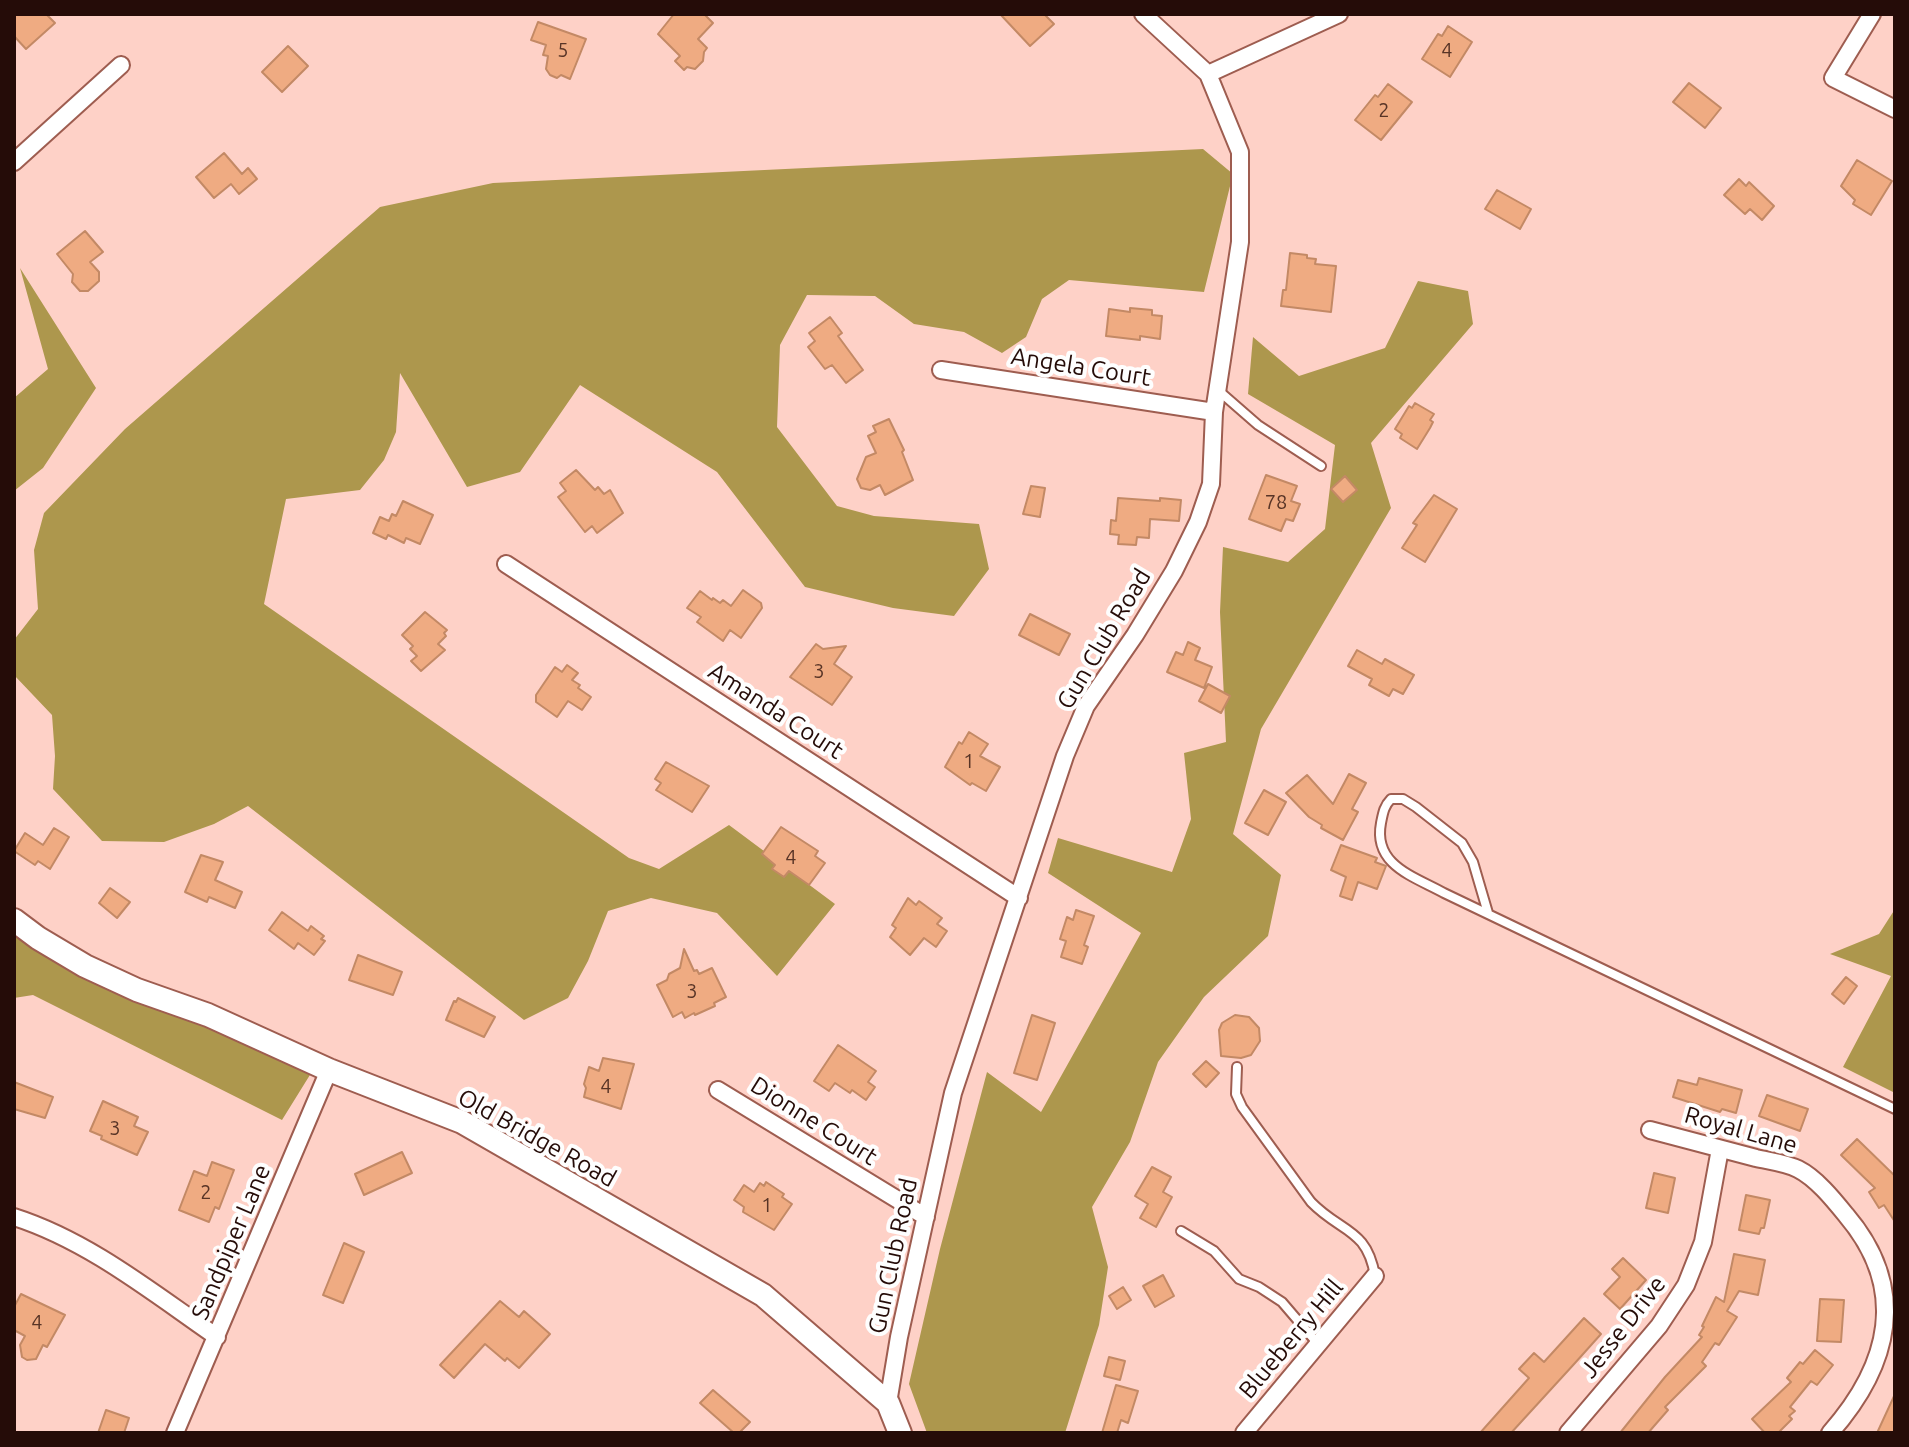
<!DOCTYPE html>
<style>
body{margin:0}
#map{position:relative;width:1909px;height:1447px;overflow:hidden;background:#fed1c7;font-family:Ubuntu,sans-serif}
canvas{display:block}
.frame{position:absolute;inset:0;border:16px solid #250c08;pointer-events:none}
</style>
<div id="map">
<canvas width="1909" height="1447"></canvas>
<div class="frame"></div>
</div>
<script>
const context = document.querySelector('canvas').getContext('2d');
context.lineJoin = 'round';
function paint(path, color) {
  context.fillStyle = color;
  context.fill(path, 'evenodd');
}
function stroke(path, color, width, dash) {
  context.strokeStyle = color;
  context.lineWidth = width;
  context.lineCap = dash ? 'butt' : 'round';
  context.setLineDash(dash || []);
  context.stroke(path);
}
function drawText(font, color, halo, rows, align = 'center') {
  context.font = font + ' Ubuntu,sans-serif';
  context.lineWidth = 8;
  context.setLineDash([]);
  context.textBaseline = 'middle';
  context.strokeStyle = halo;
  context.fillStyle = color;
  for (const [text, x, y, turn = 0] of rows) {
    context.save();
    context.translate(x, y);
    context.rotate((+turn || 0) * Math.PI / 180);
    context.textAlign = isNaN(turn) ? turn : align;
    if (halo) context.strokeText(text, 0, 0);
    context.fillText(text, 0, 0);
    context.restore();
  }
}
const forest = new Path2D(`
 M1203 149 1233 174 1204 292 1069 280 1042 299 1026 337 1002 353 964 332 914 324 875 296 807 295 780 345 777 427 837 506 874 516 979 524 989 569 954 616 893 608 805 587 717 472 580 385 520 472 467 487 400 373 396 432 384 460 360 490 286 499 264 604 629 858 659 869 729 825 835 904 777 976 717 913 651 898 608 911 588 961 568 998 524 1020 248 806 214 824 164 842 102 841 53 789 55 756 52 715 14 675V640L38 609 34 550 44 513 125 429 380 207 493 183Z
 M20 268 96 388 43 468 14 491V398L48 369Z
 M1418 281 1468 291 1473 324 1371 443 1391 508 1261 729 1233 834 1281 875 1268 936 1204 997 1158 1062 1130 1142 1092 1207 1108 1267 1099 1325 1065 1433H927L909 1384 940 1249 987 1072 1041 1112 1141 933 1048 873 1058 838 1172 872 1191 819 1184 753 1226 742 1220 612 1223 547 1288 562 1325 529 1335 445 1248 394 1253 337 1299 376 1385 348Z
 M1895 909V1093L1843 1067 1891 976 1830 954 1879 934Z
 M14 926 313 1070 282 1120 33 995 14 998Z`);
const building = new Path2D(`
 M14 14H46L55 23 26 49 14 36Z
 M674 14H704L713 23 698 39 707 48 704 52 703 61 695 69 687 67 684 70 675 61 680 56 658 34Z
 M1000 14H1044L1054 24 1030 46Z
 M538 22 586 39 570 79 561 75 557 78 550 75 546 69 548 56 543 55 546 45 531 40Z
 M1448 26 1472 42 1450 77 1422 59 1438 34 1442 36Z
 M288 46 308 66 282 92 262 72Z
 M1689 83 1721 108 1705 128 1673 102Z
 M1388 84 1412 102 1381 140 1355 120 1375 95 1378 97Z
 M224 153 242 174 248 168 257 179 239 194 231 184 214 198 196 177Z
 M1857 160 1892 181 1871 215 1853 204 1855 200 1841 186Z
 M1739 179 1746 186 1749 182 1774 206 1762 220 1750 209 1745 214 1724 195Z
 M1497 190 1531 209 1520 229 1485 209Z
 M85 231 103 252 90 262 99 272V281L88 291H80L72 282 73 274 57 254Z
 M1290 253 1307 255V258L1316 259 1315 264 1336 266 1331 312 1281 306 1283 290H1286Z
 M1130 308 1152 310V315L1162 316 1160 339 1140 336V340L1106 336 1109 309 1130 312Z
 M830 317 842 333 838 336 863 370 846 383 832 365 825 369 808 347 815 341 809 333Z
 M1415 403 1434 414 1430 420 1433 422 1430 428 1417 449 1400 438 1402 434 1395 429 1409 406 1412 408Z
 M889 419 904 450 902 452 913 480 885 495 880 485 870 490 861 488 857 479 866 457 876 453 868 436 876 432 873 426Z
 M576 470 595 490 598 487 604 494 610 490 623 513 597 533 592 526 585 532 558 497 566 491 560 483Z
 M1266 475 1297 486 1291 501 1300 504 1293 521 1286 519 1281 531 1249 519Z
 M1345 476 1357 490 1343 502 1331 489Z
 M1031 486 1045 488 1040 517 1023 514Z
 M1434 495 1457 509 1425 562 1402 548 1417 525 1413 523Z
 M1118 498 1160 501V498L1181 500 1179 521 1150 519 1149 538 1137 537 1136 545 1118 544 1119 535 1110 534 1111 520 1116 521Z
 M403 501 433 515 420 544 406 538 404 543 388 535 386 539 373 533 380 517 389 521 392 514 396 516Z
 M743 590 761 603 762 608 741 638 730 630 723 641 697 622 701 617 687 608 700 591 712 600 713 598 720 603 723 600 731 606Z
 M425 612 447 630 444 633 446 636 438 644 445 650 421 671 411 661 417 656 410 649 413 646 402 635Z
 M1030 614 1070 634 1059 655 1019 635Z
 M1188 642 1200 648 1195 660 1212 667 1204 688 1167 672 1176 652 1183 655Z
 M816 644 823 649 846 646 834 664 852 677 832 705 790 677Z
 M1357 650 1382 664 1385 659 1414 675 1403 694 1393 689 1389 696 1369 685 1372 679 1348 666Z
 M567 665 578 673 572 680 580 685 578 688 591 697 582 710 568 701 557 717 536 702V695L555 667 562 672Z
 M1208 684 1230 696 1221 713 1199 701Z
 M969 732 988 744 980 756 1000 767 986 791 972 783 970 785 945 767 959 742 962 744Z
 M666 762 709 786 692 812 656 790 661 783 655 779Z
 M1349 774 1366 783 1352 809 1358 812 1343 840 1321 828 1322 825 1309 817 1286 793 1307 775 1333 804Z
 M1264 790 1286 802 1268 835 1245 823Z
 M781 827 818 851 815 856 825 863 809 885 789 871 784 877 772 869 775 865 762 854Z
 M54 828 69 837 50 869 38 861 35 865 14 851 25 833 43 845Z
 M1341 845 1377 858 1375 862 1386 866 1377 889 1358 882 1352 900 1340 896 1346 877 1331 870Z
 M201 855 223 862 215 880 242 892 235 908 209 897 207 902 185 892Z
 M110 888 130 902 117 918 99 903Z
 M908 898 916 905 919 901 942 918 937 924 947 931 936 947 924 938 910 955 890 937 896 928 892 925Z
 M1076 910 1094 916 1084 945 1088 947 1082 964 1061 957 1066 941 1060 939 1067 917 1073 920Z
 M282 912 308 931 311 926 324 936 321 939 325 941 314 955 298 943 294 949 269 930Z
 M684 949 694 971 697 970 699 974 712 968 726 997 714 1003 715 1006 695 1015 694 1013 685 1018 682 1012 673 1017 657 985 667 980 669 974 680 968Z
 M358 955 402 972 393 995 349 980Z
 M1846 977 1857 986 1844 1004 1832 994Z
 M458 998 495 1017 484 1037 446 1020 454 1001 456 1002Z
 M1032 1015 1055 1023 1037 1080 1014 1073Z
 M1235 1015 1249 1017 1259 1028 1260 1041 1251 1055 1241 1058 1221 1056 1219 1030 1222 1023Z
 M838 1045 876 1071 868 1082 875 1087 866 1100 852 1090 850 1093 835 1083 829 1091 814 1081Z
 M603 1058 634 1064 621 1109 584 1097 586 1088 584 1084 589 1067 599 1071Z
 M1206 1061 1219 1073 1206 1087 1193 1074Z
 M1699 1078 1742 1090 1736 1113 1722 1109 1720 1112 1673 1097 1678 1080 1697 1085Z
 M14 1082 53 1097 45 1118 14 1109Z
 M1767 1095 1808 1109 1800 1131 1759 1116Z
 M103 1101 138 1117 134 1126 148 1132 137 1155 101 1139 102 1136 90 1131Z
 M1857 1139 1895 1176V1222L1884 1205 1879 1208 1869 1192 1875 1188 1841 1155Z
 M402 1152 412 1173 364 1195 355 1174Z
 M212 1162 234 1170 219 1209 215 1207 209 1222 179 1210 194 1171 207 1176Z
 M1152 1167 1171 1177 1163 1192 1172 1197 1156 1227 1140 1218 1148 1204 1135 1196Z
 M1654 1173 1675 1178 1668 1213 1646 1208Z
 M766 1182 784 1194 782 1197 792 1204 774 1230 743 1212 744 1207 734 1200 744 1185 754 1192 760 1183 764 1186Z
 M1746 1195 1770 1200 1764 1228H1761L1759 1234 1739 1230Z
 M344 1243 364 1252 343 1303 323 1295Z
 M1734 1254 1765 1260 1758 1295 1739 1291 1727 1311 1737 1317 1719 1345 1715 1343 1702 1362 1706 1366 1665 1407 1668 1410 1648 1433H1620L1665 1377 1702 1337 1699 1335 1704 1327 1702 1326 1716 1297 1724 1302Z
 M1623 1258 1646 1280 1620 1309 1604 1294 1620 1277 1612 1269Z
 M1163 1275 1174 1296 1155 1307 1143 1286Z
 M1123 1287 1131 1300 1117 1309 1109 1296Z
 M21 1294 65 1315 47 1347 43 1345 36 1359 27 1360 22 1357 20 1345 25 1336 14 1330V1307Z
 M1820 1299 1844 1300 1841 1342 1817 1341Z
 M500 1301 519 1317 524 1311 550 1334 519 1368 507 1358 505 1361 485 1344 454 1378 440 1365Z
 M1584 1318 1601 1334 1575 1363 1511 1433H1480L1529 1378 1519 1369 1534 1353 1544 1362Z
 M1815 1350 1833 1365 1817 1385 1811 1381 1790 1407 1795 1411 1789 1416 1792 1419 1778 1433H1765L1752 1419 1791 1382 1787 1378 1800 1362 1803 1364Z
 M1109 1357 1125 1361 1120 1380 1104 1376Z
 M1116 1385 1138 1391 1128 1423 1121 1420 1117 1433H1102Z
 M713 1390 750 1422 739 1433H734L700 1403Z
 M1895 1394V1433H1877Z
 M106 1410 129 1418 124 1433H98Z`);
const lane = new Path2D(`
 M1219 391 1258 425 1321 466
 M1488 913 1473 862 1462 843 1416 807 1403 799H1391C1384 806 1383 813 1381 823 1373 865 1413 876 1444 893L1895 1109
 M1237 1067 1236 1094 1242 1107 1311 1202C1341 1233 1367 1228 1375 1276
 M1181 1231 1214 1251 1239 1279 1259 1287 1282 1302 1318 1344`);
const street = new Path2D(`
 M1872 14 1833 78 1895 109
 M1208 74 1339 14
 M14 162 121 65
 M941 370 1214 412
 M506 564 1019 898
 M718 1090 926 1217
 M1650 1130C1685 1139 1721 1149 1756 1158 1769 1161 1786 1163 1798 1169 1816 1178 1833 1199 1846 1215 1909 1289 1890 1365 1830 1433
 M14 1217C89 1241 153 1293 217 1337
 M888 1403 899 1337 953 1093 1065 756 1086 706 1135 635 1174 571 1198 522 1211 484 1214 412 1240 242V152L1208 74 1143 14
 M175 1433 329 1070
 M1244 1433 1375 1276
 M1568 1433 1659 1326 1686 1285 1703 1242 1720 1149`);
const secondary = new Path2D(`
 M14 920 38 938 85 966 137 990 208 1015 329 1070 462 1122 763 1295 888 1403 900 1433`);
const numberNames = [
 ["5",563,50],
 ["4",1447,50],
 ["2",1384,110],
 ["78",1276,502],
 ["3",819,671],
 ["1",969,761],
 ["4",791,857],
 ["3",692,991],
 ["4",606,1086],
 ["3",115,1128],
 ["2",206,1192],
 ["1",767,1205],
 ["4",37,1322]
];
const streetNames = [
 ["Angela Court",1081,367,9],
 ["Gun Club Road",1104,639,-59],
 ["Amanda Court",776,711,33],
 ["Dionne Court",814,1121,32],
 ["Royal Lane",1741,1130,16],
 ["Old Bridge Road",537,1138,29],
 ["Sandpiper Lane",231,1242,-67],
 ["Gun Club Road",893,1256,-78],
 ["Jesse Drive",1623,1327,-52],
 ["Blueberry Hill",1291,1339,-50]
];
paint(forest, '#ad974d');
paint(building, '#efab82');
stroke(building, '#c38965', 2);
stroke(lane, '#9e5d50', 12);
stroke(street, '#9e5d50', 20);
stroke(secondary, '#9e5d50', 26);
stroke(lane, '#fff', 8);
stroke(street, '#fff', 16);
stroke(secondary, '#fff', 22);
drawText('20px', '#583426', null, numberNames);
drawText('24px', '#250c08', '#fefefe', streetNames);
</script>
